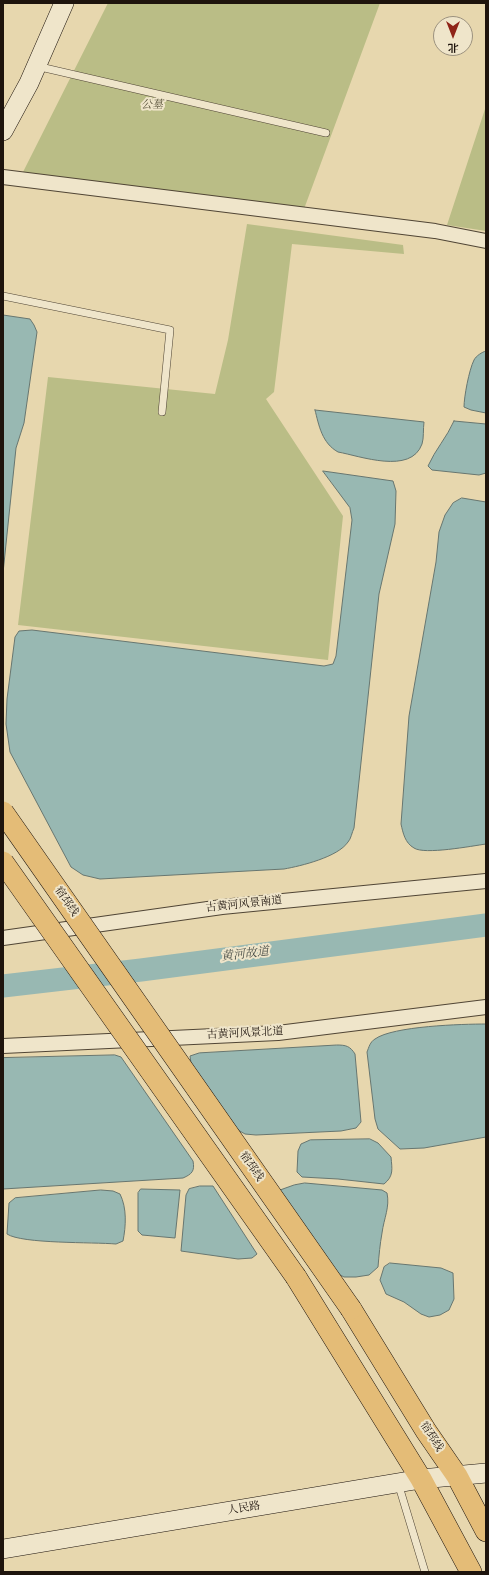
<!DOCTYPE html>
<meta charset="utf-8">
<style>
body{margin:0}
#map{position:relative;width:489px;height:1575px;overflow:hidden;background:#e7d7ae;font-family:"IM FELL English","Noto Serif SC",serif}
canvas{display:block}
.frame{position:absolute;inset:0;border:4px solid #1e140d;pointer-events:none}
.north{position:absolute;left:433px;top:16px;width:40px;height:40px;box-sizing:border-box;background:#efe5ca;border:1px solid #9b917e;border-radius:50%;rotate:180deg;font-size:11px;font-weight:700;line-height:16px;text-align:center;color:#1e140d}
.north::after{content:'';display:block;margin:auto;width:14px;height:18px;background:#8f2418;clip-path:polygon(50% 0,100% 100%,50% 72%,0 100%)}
</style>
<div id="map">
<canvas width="489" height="1575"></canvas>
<div class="frame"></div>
<div class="north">北</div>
</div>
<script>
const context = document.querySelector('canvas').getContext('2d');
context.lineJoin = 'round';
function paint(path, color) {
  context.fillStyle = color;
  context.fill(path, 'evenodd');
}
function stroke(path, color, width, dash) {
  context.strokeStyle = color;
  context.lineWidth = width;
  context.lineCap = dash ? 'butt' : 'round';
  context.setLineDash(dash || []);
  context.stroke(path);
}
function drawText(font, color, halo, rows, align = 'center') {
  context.font = font + ' "IM FELL English","Noto Serif SC",serif';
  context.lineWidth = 4;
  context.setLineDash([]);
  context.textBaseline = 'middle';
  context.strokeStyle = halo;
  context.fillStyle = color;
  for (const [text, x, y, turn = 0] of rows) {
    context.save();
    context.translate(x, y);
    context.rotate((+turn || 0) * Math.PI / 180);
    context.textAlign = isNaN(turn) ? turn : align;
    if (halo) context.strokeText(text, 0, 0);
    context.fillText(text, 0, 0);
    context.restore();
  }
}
const green = new Path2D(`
 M108 3H380L304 209 23 172Z
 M486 106V231L447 225Z
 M247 224 403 245 404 254 292 244 274 392 266 399 343 516 328 660 18 625 48 377 215 394 228 340Z`);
const water = new Path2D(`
 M3 315 30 319 34 325 37 332 24 423 16 448 3 573Z
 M486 351V413L471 410 464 407C464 397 469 370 474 360 476 356 482 352 486 351Z
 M315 410 424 422C423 429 424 438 422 444 411 475 360 456 338 452 322 443 319 426 315 410Z
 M454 421 486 424V473L479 475 432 470 428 466C435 450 447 437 454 421Z
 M323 471 393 481 396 491 395 524 379 594 354 828C352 832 351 839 348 842 338 857 301 866 284 869L100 879 83 875 71 867 10 752 6 724 7 699 15 637 19 631 32 630 324 666 333 664 336 656 352 520 350 508Z
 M462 498 486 502V844C472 846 424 855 414 848 405 843 403 833 401 824L409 716 436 562 439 532 445 515 453 503Z
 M486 1024V1137L424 1148 400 1149 378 1129 375 1119 367 1052C369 1047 370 1042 375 1039 393 1026 462 1024 486 1024Z
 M337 1045C346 1045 350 1046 355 1054L361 1122 356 1128 341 1131 256 1135 245 1134 238 1130 191 1063 190 1056 199 1053Z
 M115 1055 121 1057 193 1161C195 1171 192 1174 183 1178L3 1189V1058Z
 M370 1139 378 1143 391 1157C392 1169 394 1176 384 1184L338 1179 302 1177 297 1172 298 1151 301 1144 310 1140Z
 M305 1183 382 1190 387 1193C390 1207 384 1218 382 1233 380 1244 379 1255 378 1267L369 1275 356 1277H344L333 1271 280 1190 294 1185Z
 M200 1186H213L257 1254 252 1258 238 1259 181 1251 186 1195 189 1189Z
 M141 1189 180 1190 175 1238 142 1235 138 1231V1193Z
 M101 1190 113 1191 120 1194C127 1208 126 1226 123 1241L116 1244C93 1242 22 1244 7 1234L9 1203 15 1198Z
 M390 1263 441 1268 453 1273 454 1299 449 1310 440 1315 429 1317 421 1314 404 1302 386 1294 380 1280 384 1267Z`);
const river = new Path2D(`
 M3 986 141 970 486 925`);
const lane = new Path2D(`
 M36 66 326 133
 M3 296 170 330 162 412
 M398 1483 425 1572`);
const street = new Path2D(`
 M3 177 435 231 486 241
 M3 938 222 907 486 881
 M3 1046 278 1033 486 1007`);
const secondary = new Path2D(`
 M3 131 29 83 64 3
 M3 1549 421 1479 486 1473`);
const primary = new Path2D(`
 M296 1277 421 1479 471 1572
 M351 1309 426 1431 457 1476 486 1531`);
const primaryBridge = new Path2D(`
 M3 812 351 1309
 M3 862 296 1277`);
const parkNames = [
 ["公墓",152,106]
];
const streetNames = [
 ["宿邳线",66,902,55],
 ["古黄河风景南道",244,905,-6],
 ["古黄河风景北道",245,1034,-3],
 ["宿邳线",251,1167,55],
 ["宿邳线",431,1437,57],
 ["人民路",244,1509,-9]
];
const waterNames = [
 ["黄河故道",245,955,-7]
];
paint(green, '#babd86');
paint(water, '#98b8b2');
stroke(water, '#677670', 1);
stroke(river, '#98b8b2', 23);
stroke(lane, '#504535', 8);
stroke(street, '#504535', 16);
stroke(secondary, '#1e140d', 20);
stroke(primary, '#1e140d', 22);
stroke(lane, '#efe5ca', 7);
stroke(street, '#efe5ca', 14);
stroke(secondary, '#efe5ca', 19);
stroke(primary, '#e4bc77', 21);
stroke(primaryBridge, '#1e140d', 22, []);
stroke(primaryBridge, '#e4bc77', 21);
drawText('italic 11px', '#554f37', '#efe5ca', parkNames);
drawText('11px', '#1e140d', '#efe5ca', streetNames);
drawText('italic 12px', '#494d47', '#efe5ca', waterNames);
</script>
